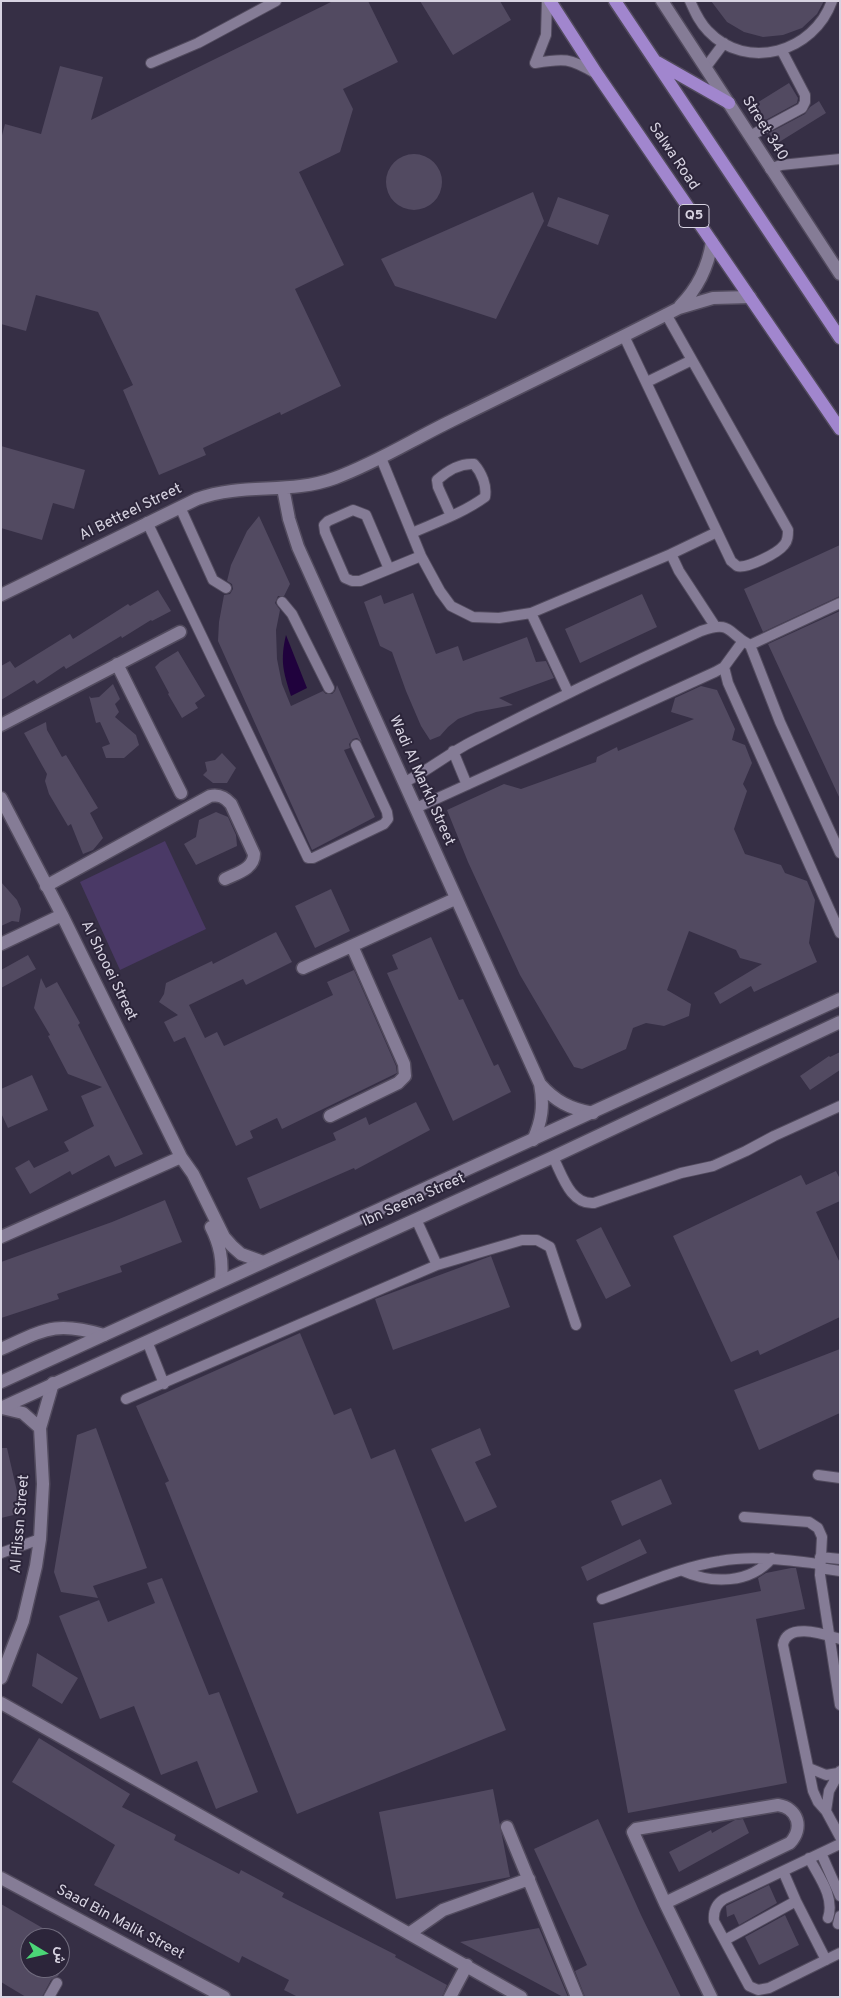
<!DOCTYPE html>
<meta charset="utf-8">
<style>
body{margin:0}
#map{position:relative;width:841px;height:1998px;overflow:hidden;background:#362f45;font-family:Overpass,Vazirmatn,sans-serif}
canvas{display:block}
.frame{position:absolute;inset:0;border:2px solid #d7d3e1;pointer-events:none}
.north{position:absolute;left:20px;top:1928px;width:50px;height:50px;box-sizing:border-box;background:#2c253a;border:1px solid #706b7d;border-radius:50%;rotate:99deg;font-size:14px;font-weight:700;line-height:20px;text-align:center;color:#d7d3e1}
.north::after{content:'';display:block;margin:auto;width:18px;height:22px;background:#4bd677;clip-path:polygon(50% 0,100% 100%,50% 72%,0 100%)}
</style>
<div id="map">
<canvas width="841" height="1998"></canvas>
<div class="frame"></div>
<div class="north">ش</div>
</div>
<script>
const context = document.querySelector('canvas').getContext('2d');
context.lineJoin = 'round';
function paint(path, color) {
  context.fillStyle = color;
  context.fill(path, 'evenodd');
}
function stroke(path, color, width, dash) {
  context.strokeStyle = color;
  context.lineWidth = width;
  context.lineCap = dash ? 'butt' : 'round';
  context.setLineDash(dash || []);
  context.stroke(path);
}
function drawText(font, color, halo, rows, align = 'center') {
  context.font = font + ' Overpass,sans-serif';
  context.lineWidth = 4;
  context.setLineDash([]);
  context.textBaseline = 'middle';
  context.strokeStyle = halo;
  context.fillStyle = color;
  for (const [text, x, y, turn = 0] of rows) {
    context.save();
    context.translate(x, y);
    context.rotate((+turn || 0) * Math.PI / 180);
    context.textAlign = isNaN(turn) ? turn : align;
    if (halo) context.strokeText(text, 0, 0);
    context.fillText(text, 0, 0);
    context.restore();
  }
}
const green = new Path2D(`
 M165 841 206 929 120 970 80 882Z`);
const water = new Path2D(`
 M286 635 307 688 291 696C283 672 280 660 286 635Z`);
const building = new Path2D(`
 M333 1H368L398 62 343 89 353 109 340 152 299 172 344 265 295 289 341 386 281 415 280 412 203 448 206 455 159 475 123 390 133 385 98 312 36 295 26 331 1 324V139L5 124 41 134 60 66 103 77 91 120Z
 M420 1H500L511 20 453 55Z
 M711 1H824L817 14 802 28 783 35 763 37 744 32 727 22Z
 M789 83 798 98 797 103 762 122 752 106Z
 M819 101 826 113 776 144 769 133 805 114 810 107Z
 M386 182a28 28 0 1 1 56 0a28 28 0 1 1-56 0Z
 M533 192 544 221 496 319 395 286 381 259Z
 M558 197 609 215 598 245 547 226Z
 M1 446 85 470 74 509 53 503 42 540 1 528Z
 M259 516 290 584 284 596H278L275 603 280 610 276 630 277 659 282 684 291 706 323 691 326 694H332L335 691 337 685 362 742 357 738 353 739 349 744 350 748 344 750 375 817 312 850 218 641 219 622 224 595 230 594 233 589 232 584 227 581 231 565 247 531Z
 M840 545V596L763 632 744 589Z
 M158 590 171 611 152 621 151 620 122 638 121 636 66 669 64 666 37 684 34 680 1 700V666L10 661 15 668 70 634 73 639 128 604 130 606Z
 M413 593 436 654 458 646 463 661 527 637 536 662 546 661 554 678 499 698 513 705 476 712 458 719 448 727 440 736 430 740 421 726 406 691 392 652 380 646 364 602 381 595 384 604Z
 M642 594 657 627 580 663 565 629Z
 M840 611V799L768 644Z
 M178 651 205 696 195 703 198 708 182 718 168 694 169 693 155 667 160 662Z
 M113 684 120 699 115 704 119 712 115 717 136 735 139 745 124 758H106L102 747 110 744 100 722 96 723 89 696 91 698 99 697Z
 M701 686 717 690 735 729 732 740 745 745 752 763 743 784 747 791 734 829 745 854 781 865 785 873 807 881 815 900 809 943 817 962 754 992 751 986 720 1004 714 993 762 964 740 958 736 950 689 931 667 990 691 1004 689 1016 664 1026 646 1023 633 1028 626 1049 582 1069 574 1067 520 975 468 862 447 810 504 784 521 789 596 762 597 757 617 747 618 751 694 719 671 712 675 698Z
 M46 722 47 730 62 757 66 755 98 808 90 813 103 838 93 850 83 854 71 824 68 826 49 794 45 781 47 774 24 733Z
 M222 753 236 768 227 783H213L203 775 207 771 205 762 215 760Z
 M216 812 228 817 236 835 237 846 196 865 184 844 196 837 199 820Z
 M1 882 17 900 21 909 19 922 12 921 1 926Z
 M331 889 350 931 315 948 295 906Z
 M276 932 292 962 246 985 243 979 189 1005 205 1038 217 1032 224 1046 333 995 327 982 354 970 396 1066 397 1073 282 1129 277 1118 250 1131 253 1138 236 1146 185 1037 174 1042 164 1022 178 1015 159 1002 164 994 166 983 212 961 213 964Z
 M431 937 459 1000 463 999 494 1066 498 1064 511 1092 453 1121 387 973 398 969 392 955Z
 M28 955 36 969 1 988V970Z
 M41 978 46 988 57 982 80 1023 78 1025 143 1154 115 1167 109 1155 72 1175 70 1171 30 1194 15 1168 29 1160 34 1168 69 1151 64 1142 94 1126 81 1096 102 1087 68 1074 48 1036 50 1035 34 1008Z
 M840 1052V1070L810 1090 800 1076 829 1056 830 1057Z
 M32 1075 48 1110 8 1128 1 1113V1089Z
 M416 1102 430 1130 355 1170 354 1168 260 1209 247 1178 336 1140 333 1133 366 1117 369 1125Z
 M836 1171 840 1179V1201L816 1212 840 1263V1317L760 1355 758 1350 731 1362 673 1236 801 1175 806 1185Z
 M165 1200 182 1242 120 1266 122 1272 57 1294 59 1299 1 1318V1262L112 1222Z
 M601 1227 631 1286 606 1299 576 1240Z
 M491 1256 510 1307 393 1350 375 1299Z
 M300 1333 334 1415 351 1408 371 1459 395 1449 506 1730 297 1814 165 1483 169 1481 136 1406Z
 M840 1349V1413L759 1450 734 1390Z
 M96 1428 147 1568 93 1586 98 1598 61 1592 54 1572 77 1435Z
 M480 1428 491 1455 475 1462 497 1507 465 1522 431 1449Z
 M1 1448H7L22 1513 1 1518Z
 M661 1479 672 1504 622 1526 611 1501Z
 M640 1539 647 1553 587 1581 581 1567Z
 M791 1568H796L805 1609 756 1619 787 1783 628 1813 593 1623 761 1591 758 1578 766 1573Z
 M162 1578 209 1695 219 1692 258 1792 216 1809 197 1761 161 1775 134 1706 100 1719 59 1616 99 1600 108 1622 155 1603 147 1583Z
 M37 1653 78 1678 62 1704 32 1686Z
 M39 1738 130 1794 122 1807 176 1835 174 1840 239 1874 241 1870 284 1893 282 1897 396 1955 395 1957 447 1985 442 1997H298L284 1990 289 1980 242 1956 239 1963 94 1885 115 1845 12 1782Z
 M493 1789 510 1877 396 1899 379 1812Z
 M598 1819 641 1915 681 1997H585L575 1971 587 1965 534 1849Z
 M743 1819 749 1833 679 1872 669 1852 711 1830 712 1833 735 1820Z
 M769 1885 777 1903 739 1925 734 1914 727 1917 726 1906Z
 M1 1904 60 1938H30V1968H62L58 1976 51 1980 42 1997H26L1 1982Z
 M785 1915 799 1945 759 1965 745 1937Z
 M539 1928 568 1997H563L460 1942Z`);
const lane = new Path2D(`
 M690 1C695 12 699 22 708 31 747 72 814 52 832 1
 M151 63 198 43 276 1
 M535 63C564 58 570 58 595 73
 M535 63 546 35 547 1
 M706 67 724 43
 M750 136 802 108 805 102V95L782 51
 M770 169 781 165 840 159
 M624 336 731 561 737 566C747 569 778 553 784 545 788 541 788 535 788 530L666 314
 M647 382 692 360
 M381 458 421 556 440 591 451 606 473 617 499 618 531 613 671 554 679 571 715 626
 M180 507 213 580 226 588
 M147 522 308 858H313L384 824 388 819 387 812 356 745
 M412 533C437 522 463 513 485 497 487 486 482 473 474 464 461 463 447 471 437 480L438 487 451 516
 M671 554 717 532
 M389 569 366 515 353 510 328 521 324 525 325 532 345 578 352 581H360L421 556
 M282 602 292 614 329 688
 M531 613 568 692
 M750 645 780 722 840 853
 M724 667 728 683 840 933
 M453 751 467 785
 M405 782C429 770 449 753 473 741 549 702 624 666 701 631 732 620 727 633 750 645L840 603
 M416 808 715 672 724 667 743 641
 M553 1157C562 1174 570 1205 594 1203L681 1173 713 1166 746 1151 774 1136 840 1106
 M416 1219 437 1265
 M147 1341 164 1384
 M126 1399 437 1265 522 1240H537L550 1247 576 1325
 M818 1475 840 1478
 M744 1517 809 1522 818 1528 822 1537 820 1575 840 1705
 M1 1553 40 1539
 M820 1557 840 1559
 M820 1568 840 1571
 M683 1571C712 1584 750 1584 772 1558
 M602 1599C640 1586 680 1567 720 1561 753 1555 786 1560 820 1564
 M840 1639C826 1635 787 1621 783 1645L813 1791 818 1802 826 1811 840 1837
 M809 1768 826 1775 838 1773
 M826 1811 829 1791 840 1771
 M840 1844 724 1899C716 1904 713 1911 714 1921L749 1986 758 1990 769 1988 840 1953
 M821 1853 840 1896
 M809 1858C819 1877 835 1897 828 1918
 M783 1871 796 1901 826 1960
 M838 1924 840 1916
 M725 1940 796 1901
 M49 1997 57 1983`);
const street = new Path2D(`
 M662 1 840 274
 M680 306C698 288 708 267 712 242
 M283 488 289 519 298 547 540 1084C544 1105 542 1121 533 1140
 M1 595 197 499C244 482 289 495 335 478 376 463 412 440 451 421 527 384 603 347 679 308L713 298 750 297
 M117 664 181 793
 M1 725 180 632
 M1 798 62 915 181 1157 193 1174 224 1237 232 1246 241 1254 263 1262
 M46 886 210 796C219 794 225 797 231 804L254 854C254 869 237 873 225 879
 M1 944 62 915
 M303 968 455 899
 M540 1084C555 1101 570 1109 593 1113
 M330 1116 398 1083 405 1076 404 1064 352 946
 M211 1227C220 1245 223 1260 221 1280
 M1 1237 181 1157
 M1 1349C46 1329 55 1321 104 1335
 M2 1408 23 1413 40 1428
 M1 1678 23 1621 36 1566 40 1539 43 1484 40 1428 53 1383
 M1 1703 521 1997
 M507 1827 577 1997
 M1 1878 224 1997
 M665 1903 790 1843C804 1828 798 1808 778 1805L636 1829 633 1832 665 1903 711 1997
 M410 1933 443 1910 529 1879
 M450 1997 467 1965`);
const secondary = new Path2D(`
 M1 1382 840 999
 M1 1408 553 1157 840 1022`);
const primary = new Path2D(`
 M550 1 597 74 840 429
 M615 1 840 338
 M657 62 729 103`);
const shields = [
 [694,216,30]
];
const shieldNames = [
 ["Q5",694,216]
];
const streetNames = [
 ["Street 340",764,129,58],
 ["Salwa Road",673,157,56],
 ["Al Betteel Street",131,513,-26],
 ["Wadi Al Markh Street",421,781,66],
 ["Al Shooei Street",108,971,64],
 ["Ibn Seena Street",414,1201,-24],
 ["Al Hissn Street",21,1524,-85],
 ["Saad Bin Malik Street",120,1923,28]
];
paint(green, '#4a3966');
paint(water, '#20023d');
paint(building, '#524a61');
stroke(lane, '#524b5e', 12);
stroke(street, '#524b5e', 15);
stroke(secondary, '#524b5e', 15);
stroke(primary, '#524b5e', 15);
stroke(lane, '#857c96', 10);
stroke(street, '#857c96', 12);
stroke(secondary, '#857c96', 12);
stroke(primary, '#a186ce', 12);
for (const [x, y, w] of shields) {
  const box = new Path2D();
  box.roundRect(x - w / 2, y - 11.5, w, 23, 4);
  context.fillStyle = '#2c253a';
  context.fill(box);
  stroke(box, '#d7d3e1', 1);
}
drawText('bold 14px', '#d7d3e1', null, shieldNames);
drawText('15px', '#d7d3e1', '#2c253a', streetNames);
</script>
